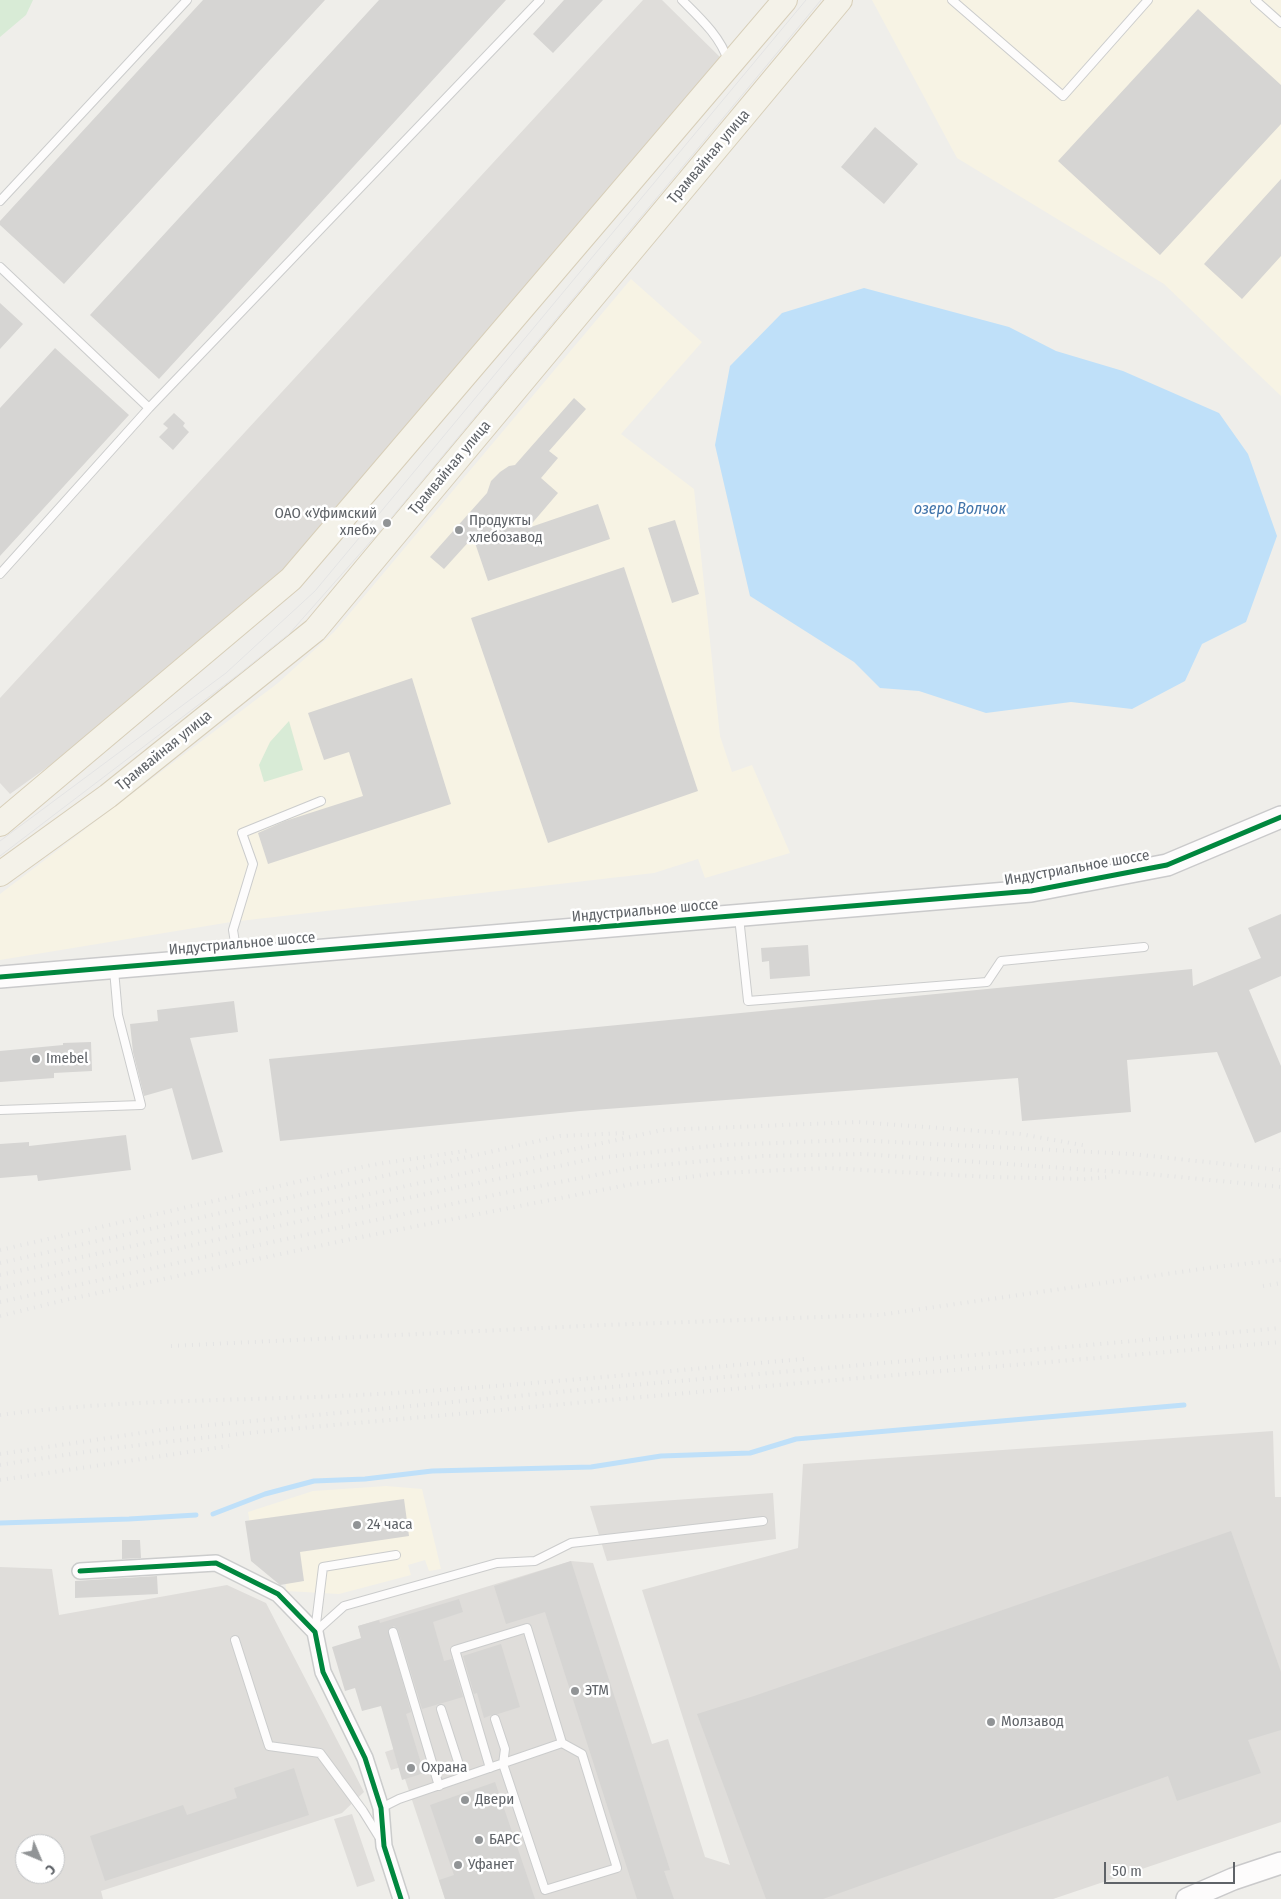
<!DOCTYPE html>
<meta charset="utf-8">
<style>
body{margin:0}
#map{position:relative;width:1281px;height:1899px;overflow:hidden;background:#efeeea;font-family:"Fira Sans Condensed",sans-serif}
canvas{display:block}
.north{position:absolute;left:15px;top:1834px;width:50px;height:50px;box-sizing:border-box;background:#fff;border:1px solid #bfc1c3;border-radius:50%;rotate:135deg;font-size:14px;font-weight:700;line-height:20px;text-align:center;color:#5f6368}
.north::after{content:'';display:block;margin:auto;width:18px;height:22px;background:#919496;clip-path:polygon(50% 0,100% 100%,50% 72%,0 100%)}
.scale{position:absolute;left:1104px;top:1862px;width:131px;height:22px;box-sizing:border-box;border:2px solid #5f6368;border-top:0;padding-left:6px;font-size:15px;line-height:18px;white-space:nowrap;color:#5f6368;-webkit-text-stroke:4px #fff;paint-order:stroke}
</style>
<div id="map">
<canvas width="1281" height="1899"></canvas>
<div class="north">С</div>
<div class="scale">50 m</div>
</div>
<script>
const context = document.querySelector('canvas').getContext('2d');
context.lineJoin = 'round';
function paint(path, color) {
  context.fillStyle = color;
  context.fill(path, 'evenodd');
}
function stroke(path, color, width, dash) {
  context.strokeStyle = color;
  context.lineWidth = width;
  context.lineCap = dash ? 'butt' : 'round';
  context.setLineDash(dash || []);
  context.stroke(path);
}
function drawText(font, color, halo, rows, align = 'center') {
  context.font = font + ' "Fira Sans Condensed",sans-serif';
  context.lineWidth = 5;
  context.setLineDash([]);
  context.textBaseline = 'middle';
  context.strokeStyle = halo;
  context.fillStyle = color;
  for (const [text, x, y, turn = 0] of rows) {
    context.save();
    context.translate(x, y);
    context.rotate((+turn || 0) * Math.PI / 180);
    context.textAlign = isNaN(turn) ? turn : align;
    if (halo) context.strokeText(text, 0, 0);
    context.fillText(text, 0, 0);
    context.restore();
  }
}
const commercial = new Path2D(`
 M872 0H1281V396L1164 284 957 158Z
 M631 279 702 342 621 434 694 489 720 736 732 772 752 765 790 853 705 878 698 859 654 873 231 922 0 960V894L278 683 334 632Z
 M386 1486 422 1489 441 1569 429 1571 425 1560 408 1565 411 1575 339 1594 286 1591 285 1561 257 1565 248 1512 313 1491Z`);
const industrial = new Path2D(`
 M643 0H662L723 60 352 503 245 606 117 717 10 794 0 783V698Z
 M1273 1431 1275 1497H1281V1822L1053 1899H445L401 1767 391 1770 385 1752 394 1749 358 1626 571 1561 593 1563 652 1744 668 1739 705 1857 730 1865 642 1590 798 1548 803 1464Z
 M773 1493 776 1539 607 1561 590 1506Z
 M0 1567 52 1569 59 1615 227 1585 266 1603 364 1792 342 1813 101 1891 103 1899H0ZM25 1844H55V1874H25Z
 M352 1814 375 1881 357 1887 334 1819Z`);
const green = new Path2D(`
 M0 0H33L26 15 0 37Z
 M289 721 303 770 264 782 259 765 270 742Z`);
const water = new Path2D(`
 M864 288 1009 327 1056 351 1123 371 1219 413 1248 454 1277 536 1246 622 1202 644 1185 681 1132 709 1071 702 986 713 919 691 880 688 854 662 750 596 715 445 730 366 782 313Z`);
const stream = new Path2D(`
 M213 1514 265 1494 314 1481 365 1479 432 1471 591 1467 661 1456 750 1453 796 1439 1184 1405
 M0 1523 129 1519 196 1515`);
const building = new Path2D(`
 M203 0H325L64 284 0 225V221Z
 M379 0H506L159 379 90 315Z
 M564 0H603L553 53 533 34Z
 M1198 9 1281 85V124L1160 255 1058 161Z
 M875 127 918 164 884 204 841 167Z
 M1281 179V256L1242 299 1204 264Z
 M0 303 23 324 0 349Z
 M55 348 129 415 0 556V408Z
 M574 398 586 409 549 451 558 458 541 478 558 493 528 528 598 504 610 539 488 581 473 537 444 569 430 557 487 493 491 481 500 472 509 466 515 465Z
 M174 413 185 423 183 426 189 432 173 450 159 437 168 428 163 424Z
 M675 520 699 594 672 603 648 528Z
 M624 567 698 791 548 843 471 618Z
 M412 678 451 804 268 864 258 833 285 821 363 796 349 752 324 760 308 713Z
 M1281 914V976L1249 990 1281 1066V1132L1255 1143 1217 1052 1127 1060 1131 1112 1022 1121 1018 1078 580 1111 280 1141 269 1059 1192 969 1193 986 1261 958 1248 928Z
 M808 945 810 976 770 979 769 961 762 962 761 948Z
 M234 1001 238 1032 190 1038 223 1152 192 1160 172 1088 144 1096 133 1052 130 1024 158 1021 157 1010Z
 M91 1042 92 1071 54 1073V1078L0 1082V1051L63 1045V1043Z
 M126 1135 131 1170 38 1181 37 1175 0 1178V1144L29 1142V1146Z
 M404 1499 409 1536 300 1552 304 1581 280 1585 251 1561 245 1521Z
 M1231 1531 1281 1672V1730L1248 1740 1261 1773 1177 1801 1168 1776 823 1899H766L697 1714 754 1696Z
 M122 1540H140L141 1558 122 1559Z
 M571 1561 670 1870 664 1871 674 1899H637L545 1612 506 1624 494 1586Z
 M157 1576 158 1594 75 1598V1581Z
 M459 1599 463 1612 433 1622 444 1661 452 1659 463 1697 422 1709 398 1630 394 1626 388 1630 411 1712 406 1714 424 1773 402 1780 381 1706 362 1711 355 1688 345 1691 332 1647 361 1638 358 1626 379 1620 380 1623Z
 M501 1644 520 1707 498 1714H494L484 1718 477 1693 474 1694 463 1656Z
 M294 1768 309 1815 105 1881 90 1836 183 1805 187 1815 237 1798 234 1788Z
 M495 1782 535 1899H445L439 1880 454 1875 430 1805Z`);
const lane = new Path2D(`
 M682 0C699 17 721 37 728 61
 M952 0 1063 96 1148 0
 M1255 0 1281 23
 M0 201 187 0
 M0 267 149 408
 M0 574 149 408 540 0
 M739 917 748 1001 987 982 1001 961 1144 947
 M237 955 233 930 253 864 242 833 321 801
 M0 1110 141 1105 118 1015 114 970
 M315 1632 344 1606 497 1563 535 1561 571 1543 763 1521
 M315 1632 323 1567 396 1555
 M393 1632 439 1786
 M235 1640 269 1746 320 1753 363 1811 381 1840
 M441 1709 463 1777
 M495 1719 505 1749 503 1764 545 1890 617 1868 582 1754 562 1743
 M381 1808 399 1799 562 1743 527 1628 455 1650 490 1768`);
const street = new Path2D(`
 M80 1571 216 1563 278 1594 315 1632 323 1672 365 1758 381 1808 384 1846 401 1899`);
const secondary = new Path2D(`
 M0 977 1031 891 1167 865 1281 817
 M1187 1899 1233 1879 1281 1863`);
const primary = new Path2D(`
 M0 824 291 579 785 0
 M0 874 108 796 315 630 840 0`);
const tram = new Path2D(`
 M0 841 226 673 315 591 806 0
 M0 856 239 674 289 634 387 523 821 0`);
const rail = new Path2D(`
 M0 1250 371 1165 472 1150
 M0 1263 560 1136 624 1133
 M0 1275 662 1130 858 1122 1020 1134 1088 1146
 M1263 1286 1281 1283
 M0 1288 355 1209 597 1158 722 1145 854 1140 1132 1154 1281 1170
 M0 1302 295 1237 504 1193 636 1167 763 1156 864 1154 1149 1174 1281 1187
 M0 1316 65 1300 356 1238 627 1185 719 1173 828 1168 990 1177 1085 1179 1109 1177
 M171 1346 604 1325 879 1315 1215 1267 1281 1260
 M0 1415C119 1399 240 1401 360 1395 508 1387 656 1372 804 1359
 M0 1454 168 1429 611 1387 1281 1328
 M0 1465C155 1439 313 1427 469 1413 740 1387 1010 1366 1281 1342
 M0 1480 229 1446`);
const cycleway = new Path2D(`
 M0 977 1031 891 1167 865 1281 817
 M80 1571 216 1563 278 1594 315 1632 323 1672 365 1758 381 1808 384 1846 401 1899`);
const markers = [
 [387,523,5,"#919496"],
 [459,530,5,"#919496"],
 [36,1059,5,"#919496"],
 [357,1525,5,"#919496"],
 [575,1691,5,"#919496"],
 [991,1722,5,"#919496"],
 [411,1768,5,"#919496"],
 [465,1800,5,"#919496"],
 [479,1840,5,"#919496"],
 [458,1865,5,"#919496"]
];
const streetNames = [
 ["Трамвайная улица",709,157,-50],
 ["Трамвайная улица",450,468,-50],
 ["Трамвайная улица",164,751,-39],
 ["Индустриальное шоссе",1077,868,-10],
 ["Индустриальное шоссе",645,911,-5],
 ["Индустриальное шоссе",242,944,-5]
];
const poiNames = [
 ["ОАО «Уфимский",377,514,"right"],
 ["хлеб»",377,531,"right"],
 ["Продукты",469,521],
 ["хлебозавод",469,538],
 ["Imebel",46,1059],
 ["24 часа",367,1525],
 ["ЭТМ",585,1691],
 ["Молзавод",1001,1722],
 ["Охрана",421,1768],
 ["Двери",475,1800],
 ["БАРС",489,1840],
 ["Уфанет",468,1865]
];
const waterNames = [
 ["озеро Волчок",960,510]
];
paint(commercial, '#f7f3e4');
paint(industrial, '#dfddda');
paint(green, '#d8ebd6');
paint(water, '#bfe0f9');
stroke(stream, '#bfe0f9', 5);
paint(building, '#d6d5d3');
stroke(lane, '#cbcccc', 10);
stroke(street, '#cbcccc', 18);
stroke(secondary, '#cacacb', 24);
stroke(primary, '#d7ceb8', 26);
stroke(lane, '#fdfcfc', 8);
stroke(street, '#fdfcfc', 15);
stroke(secondary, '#fdfcfc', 21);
stroke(primary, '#f4f2e9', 24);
stroke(tram, '#e4e4e4', 1);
stroke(rail, '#e4e4e4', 4, [1, 6]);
stroke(cycleway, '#00873e', 5);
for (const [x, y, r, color] of markers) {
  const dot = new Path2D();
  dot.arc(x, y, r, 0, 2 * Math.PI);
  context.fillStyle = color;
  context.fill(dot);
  stroke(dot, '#fff', 2);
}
drawText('15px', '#5f6368', '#fff', streetNames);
drawText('15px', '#5f6368', '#fff', poiNames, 'left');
drawText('italic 16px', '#4174aa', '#fff', waterNames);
</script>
